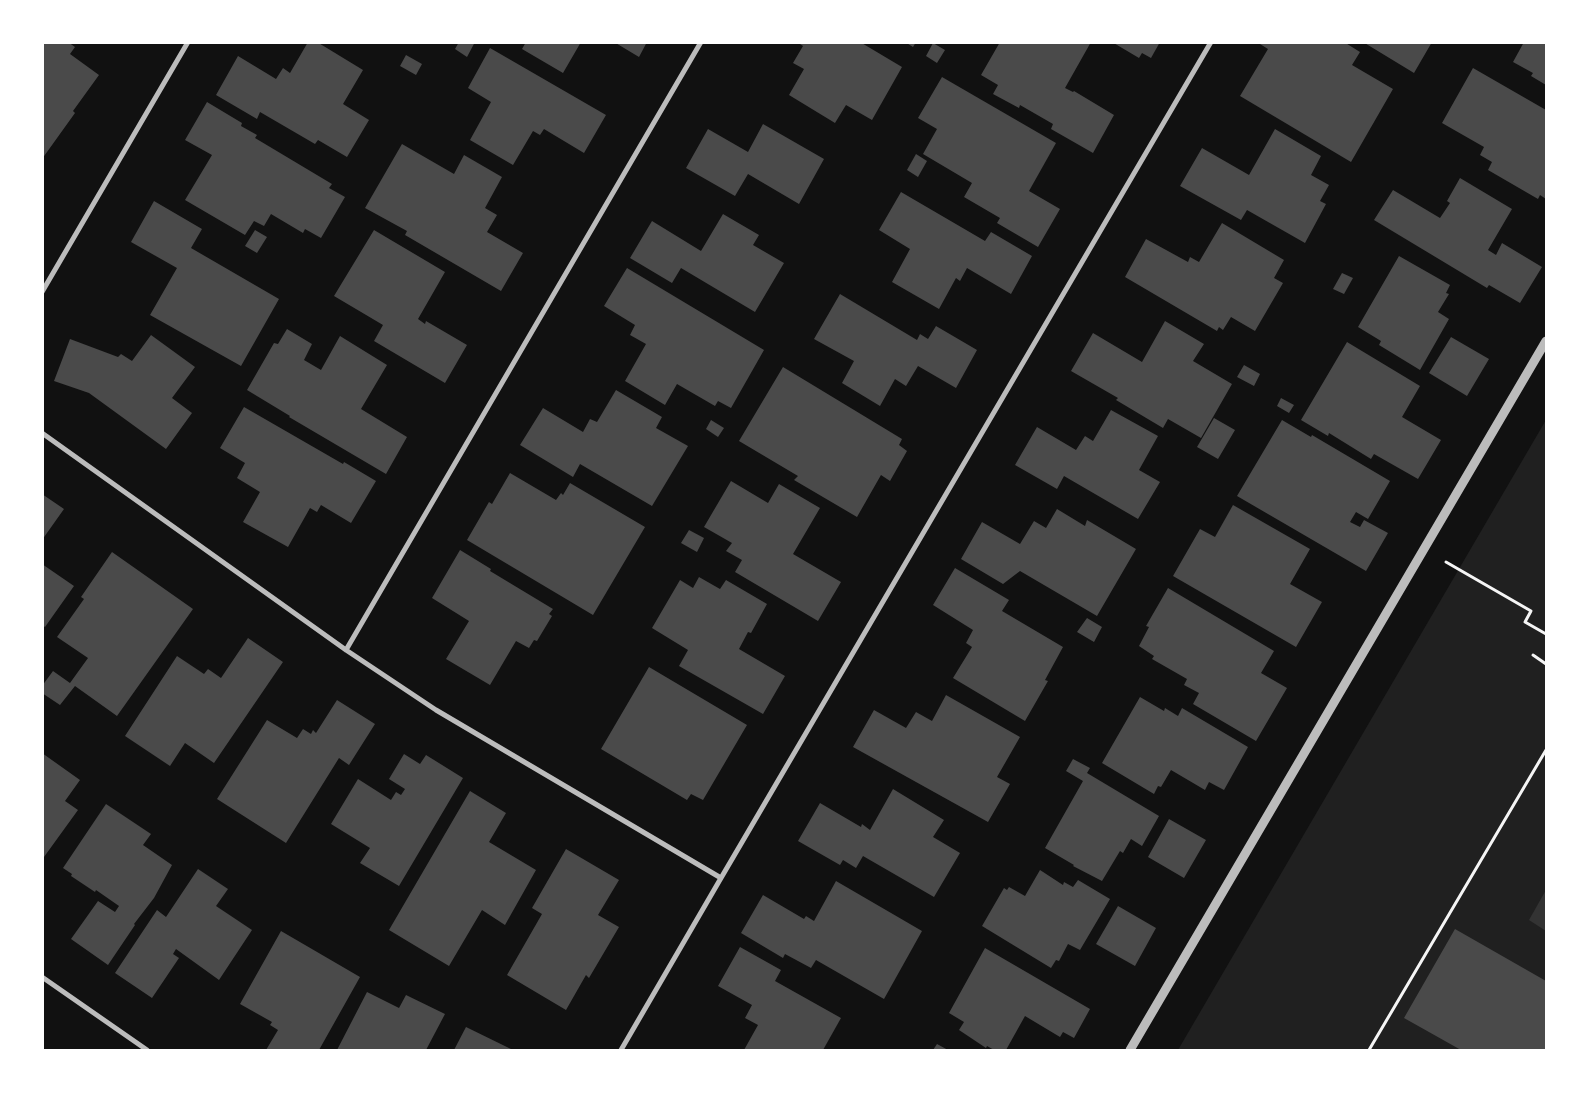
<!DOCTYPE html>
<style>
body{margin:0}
#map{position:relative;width:1589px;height:1093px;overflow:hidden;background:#111;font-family:Ubuntu,sans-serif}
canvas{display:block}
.frame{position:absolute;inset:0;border:44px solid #fff;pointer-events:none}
</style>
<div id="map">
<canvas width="1589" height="1093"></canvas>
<div class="frame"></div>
</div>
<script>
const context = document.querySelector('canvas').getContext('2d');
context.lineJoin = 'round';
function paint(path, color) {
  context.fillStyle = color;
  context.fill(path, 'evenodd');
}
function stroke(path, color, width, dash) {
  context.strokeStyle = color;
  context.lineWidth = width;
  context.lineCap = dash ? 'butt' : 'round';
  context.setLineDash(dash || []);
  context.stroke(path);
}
const green = new Path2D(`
 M1546 420V1050H1178Z`);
const water = new Path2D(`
 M1546 890V931L1529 920Z`);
const building = new Path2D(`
 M42 42H68L75 47 70 54 99 75 73 111 75 113 42 159Z
 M308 42H317L363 70 343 104 369 120 347 157 318 140 315 144 260 112 257 119 216 95 238 56 276 79 283 68 290 73Z
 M459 42H475L467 57 455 49Z
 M526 42H581L563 73 522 49Z
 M614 42H647L639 57Z
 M797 42H860L902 67 872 120 846 105 835 123 789 95 804 69 793 63 803 46Z
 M905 42H916L913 47Z
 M1000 42H1091L1065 88 1073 92 1074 91 1114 115 1093 153 1051 129 1053 124 1020 105 1019 108 993 94 998 85 981 75Z
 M1112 42H1160L1151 58 1142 53 1139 58Z
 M1262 42H1344L1360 52 1352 65 1393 89 1351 162 1240 96 1268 49 1260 44Z
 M1363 42H1432L1414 73Z
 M1524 42H1546V85L1531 76 1533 73 1513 62Z
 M933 43 945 50 937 63 926 56Z
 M490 48 606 115 584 153 544 129 540 135 533 131 513 165 470 140 491 102 468 88Z
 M406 55 422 64 416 75 400 66Z
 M1473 68 1546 110V199L1540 195 1538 199 1488 170 1492 162 1480 155 1484 147 1442 123Z
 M942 77 1056 143 1029 191 1060 209 1038 247 997 223 1000 218 964 197 972 183 923 154 937 129 918 118Z
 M207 102 242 123 241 126 257 135 255 138 332 184 329 188 345 197 321 238 305 229 303 233 271 214 264 226 254 221 245 235 185 200 212 155 185 140Z
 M763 124 824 159 799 204 748 174 735 196 686 168 708 129 748 152Z
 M1275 129 1321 156 1311 175 1329 185 1320 201 1326 204 1305 243 1247 210 1241 220 1180 186 1202 148 1249 175Z
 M402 144 454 174 464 155 502 177 485 208 497 215 487 232 523 253 501 291 405 235 407 231 365 208Z
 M916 154 927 161 918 177 907 170Z
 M1460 178 1512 209 1488 250 1496 255 1502 243 1542 267 1520 303 1489 285 1487 288 1374 220 1393 190 1440 218 1450 203 1447 201Z
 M901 192 985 241 991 232 1032 256 1011 294 967 268 960 281 956 278 939 309 892 282 910 249 879 230Z
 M154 201 202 229 191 248 279 299 241 366 150 315 177 268 131 242Z
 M723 214 759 235 753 245 784 263 755 312 681 268 672 283 630 258 652 221 701 251Z
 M1222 223 1284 260 1274 278 1283 283 1255 331 1231 317 1223 330 1219 327 1217 331 1125 277 1146 239 1188 262 1190 257 1199 262Z
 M255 230 267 237 257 253 245 246Z
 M374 230 445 272 418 319 425 324 426 321 467 345 445 383 374 341 383 325 334 296Z
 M1399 256 1450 285 1446 293 1449 294 1438 312 1449 319 1420 370 1379 345 1381 341 1358 327Z
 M627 268 764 350 731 408 718 401 715 406 677 384 665 405 625 381 646 344 630 335 635 325 604 306Z
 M1342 273 1353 278 1344 294 1333 289Z
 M840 294 917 340 920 334 928 339 936 326 977 350 956 388 918 366 906 386 895 379 880 406 842 383 854 361 814 339Z
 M1165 321 1204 344 1193 361 1232 384 1201 438 1168 419 1163 428 1116 400 1118 398 1071 371 1093 333 1142 362Z
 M287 329 312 344 304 360 321 370 340 336 387 365 361 409 407 437 386 474 289 417 290 416 247 390 274 343 278 344Z
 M151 335 195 367 172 398 192 413 166 449 89 393 54 381 70 339 118 357 121 354 132 361Z
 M1451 337 1489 359 1467 396 1429 373Z
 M1347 342 1420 386 1402 417 1441 440 1418 479 1374 454 1371 459 1329 433 1328 436 1301 420Z
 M1244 365 1260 374 1254 386 1237 377Z
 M783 367 902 439 899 445 907 451 890 481 881 475 857 517 794 480 798 476 739 441Z
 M616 390 662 417 656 428 688 446 652 506 580 464 573 477 520 445 543 408 583 432 590 419 597 422Z
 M1281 398 1294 405 1289 413 1277 406Z
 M244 407 343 464 344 462 376 481 351 523 321 505 317 512 310 508 288 547 243 522 260 492 237 478 245 463 220 448Z
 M1111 410 1158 436 1139 470 1160 482 1138 519 1064 476 1057 489 1015 465 1037 427 1076 450 1085 436 1093 441Z
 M1214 418 1235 430 1218 459 1197 447Z
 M711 420 724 428 718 437 706 429Z
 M1282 420 1311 437 1312 435 1390 481 1368 519 1356 512 1350 522 1360 527 1364 520 1388 533 1366 571 1237 496Z
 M510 473 556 500 561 493 563 495 570 483 645 527 593 615 467 540 489 502 492 504Z
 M731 481 768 503 779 484 820 508 793 554 841 582 818 621 735 572 742 560 726 551 732 543 704 527Z
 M42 494 64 509 42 540Z
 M1233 505 1310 549 1290 584 1322 602 1296 647 1173 576 1200 529 1215 537Z
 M1057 509 1085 526 1087 520 1136 549 1097 616 1020 571 1003 584 961 559 982 522 1020 544 1034 521 1046 528Z
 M689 530 704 538 697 552 681 543Z
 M460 550 491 569 490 571 553 609 549 614 552 616 537 641 534 640 529 648 516 641 490 685 446 659 469 621 432 598Z
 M112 552 193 609 117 716 75 686 60 705 42 693V686L53 671 70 683 88 658 57 637 84 599 81 597Z
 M42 564 74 586 45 627 42 625Z
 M955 568 1009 600 1002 611 1063 647 1045 680 1048 681 1025 721 953 678 972 647 966 643 973 630 933 605Z
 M699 577 720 589 726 580 767 604 751 633 748 632 739 649 785 676 763 714 679 666 688 650 652 628 680 580 693 588Z
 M1168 588 1274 651 1261 673 1287 688 1256 741 1193 704 1199 693 1184 685 1187 679 1152 659 1154 656 1139 646 1149 627 1146 626Z
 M1087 618 1102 627 1094 642 1077 632Z
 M248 638 283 662 214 763 185 743 170 766 125 736 177 656 204 674 208 669 221 678Z
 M649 667 747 725 703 800 691 794 687 800 601 749Z
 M946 695 1020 737 997 777 1010 784 988 822 853 747 874 710 906 728 916 712 932 721Z
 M1140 697 1164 711 1165 708 1178 716 1182 708 1248 747 1224 790 1209 782 1205 790 1171 770 1161 787 1158 786 1154 794 1102 763Z
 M337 700 375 724 349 765 339 758 286 843 217 799 267 720 297 738 303 729 311 734 313 730 316 733Z
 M42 753 80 780 65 801 78 810 44 857 42 856Z
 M404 754 420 764 426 755 463 778 399 886 360 863 370 848 331 824 358 779 391 800 396 792 401 795 405 789 389 779Z
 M1073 759 1090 768 1087 773 1159 816 1142 846 1131 839 1123 853 1120 851 1102 881 1073 866 1074 865 1045 848 1083 781 1066 771Z
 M893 789 944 820 933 837 960 853 934 897 863 856 856 868 843 860 840 865 798 841 820 803 861 827 862 824 870 830Z
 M470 791 506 813 489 842 536 870 505 925 482 910 449 966 389 930Z
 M106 804 151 834 143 845 172 865 154 898 134 924 135 925 108 965 71 939 98 901 115 912 119 906 96 890 95 892 71 876 72 874 63 868Z
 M1169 819 1206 840 1184 878 1148 857Z
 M566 849 619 880 598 915 619 927 589 978 586 975 566 1010 507 975 542 914 532 908Z
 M198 869 228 889 216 906 252 930 219 980 176 949 173 954 179 958 152 998 115 973 157 910 166 917Z
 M1040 870 1063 885 1064 882 1073 887 1078 880 1110 899 1080 950 1068 944 1059 961 1056 960 1051 968 982 926 1004 888 1007 890 1009 887 1025 896Z
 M836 881 922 931 884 999 816 960 811 968 785 954 783 958 741 933 763 895 804 919 806 916 814 921Z
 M1118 906 1156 928 1135 966 1096 944Z
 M1455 929 1546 981V1050H1461L1404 1018Z
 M281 931 360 977 319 1050H266L278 1030 270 1025 272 1022 240 1004Z
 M740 947 781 970 775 981 841 1018 823 1050H810L807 1049 806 1050H744L758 1025 745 1018 752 1005 718 986Z
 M985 948 1090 1009 1074 1038 1063 1032 1060 1037 1025 1016 1006 1050H994L987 1046 986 1048 959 1030 964 1022 949 1013Z
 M367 992 399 1008 406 995 445 1014 426 1050H337Z
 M466 1027 513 1050H454Z
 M937 1044 948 1050H933Z`);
const path = new Path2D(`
 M1446 562 1531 611 1525 622 1546 634
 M1533 655 1546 664
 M1369 1050 1546 750`);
const minor = new Path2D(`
 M42 292 188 42
 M42 433 346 650 436 710 721 878
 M346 650 701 42
 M42 977 147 1050
 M621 1050 721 878 1211 42`);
const tertiary = new Path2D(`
 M1130 1050 1546 341`);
paint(green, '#202020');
paint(water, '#333');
paint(building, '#4a4a4a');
stroke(path, '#f5f5f5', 3);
stroke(minor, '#bcbcbc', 5);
stroke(tertiary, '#bcbcbc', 9);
</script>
